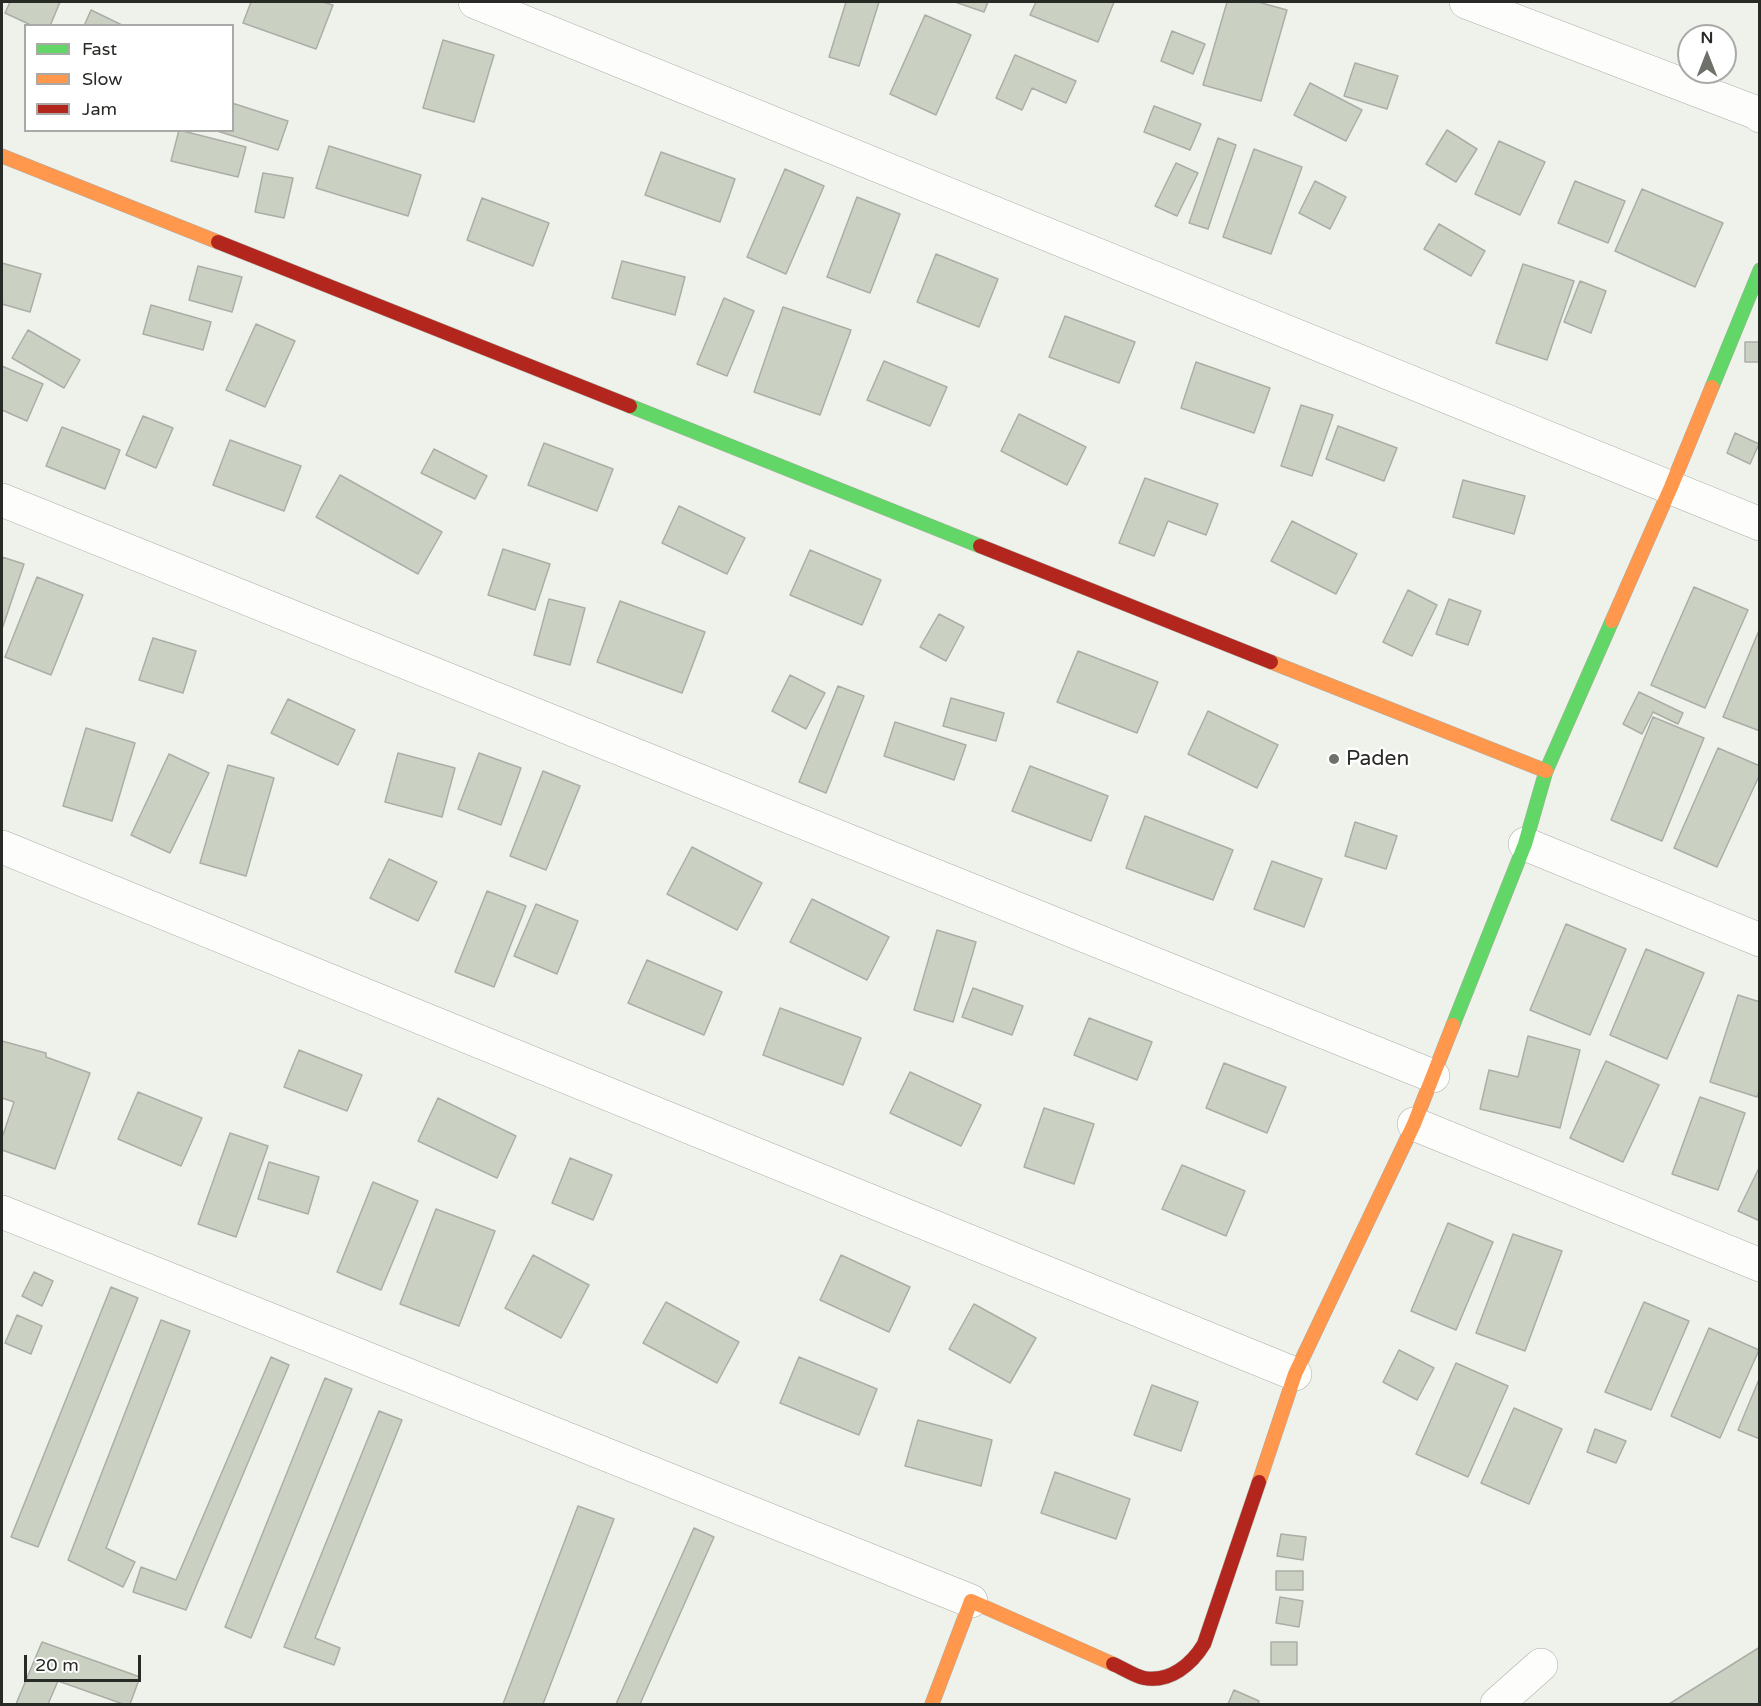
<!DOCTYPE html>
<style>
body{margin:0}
#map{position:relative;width:1761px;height:1706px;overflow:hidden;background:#eff2ea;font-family:"Varela Round",sans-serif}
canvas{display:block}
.frame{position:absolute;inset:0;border:3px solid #282b25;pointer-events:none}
.legend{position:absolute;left:24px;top:24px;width:210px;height:108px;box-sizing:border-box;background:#fff;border:2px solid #a9aaa8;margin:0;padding:8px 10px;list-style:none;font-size:18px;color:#282b25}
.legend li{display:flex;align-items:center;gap:12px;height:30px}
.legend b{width:30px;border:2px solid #a9aaa8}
.north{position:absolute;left:1677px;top:24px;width:60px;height:60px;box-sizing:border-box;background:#fff;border:2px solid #a9aaa8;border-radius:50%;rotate:0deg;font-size:16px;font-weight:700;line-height:24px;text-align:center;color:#282b25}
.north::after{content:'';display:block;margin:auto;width:21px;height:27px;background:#6e716a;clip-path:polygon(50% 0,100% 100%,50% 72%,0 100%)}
.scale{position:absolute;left:24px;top:1655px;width:117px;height:27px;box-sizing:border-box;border:3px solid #282b25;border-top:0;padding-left:8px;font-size:18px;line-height:21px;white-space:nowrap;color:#282b25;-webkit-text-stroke:4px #fff;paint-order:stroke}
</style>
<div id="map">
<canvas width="1761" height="1706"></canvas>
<div class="frame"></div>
<ul class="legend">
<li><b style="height:8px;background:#63d668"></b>Fast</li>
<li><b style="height:8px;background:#ff974d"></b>Slow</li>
<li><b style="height:8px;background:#b3261e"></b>Jam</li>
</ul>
<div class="north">N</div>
<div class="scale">20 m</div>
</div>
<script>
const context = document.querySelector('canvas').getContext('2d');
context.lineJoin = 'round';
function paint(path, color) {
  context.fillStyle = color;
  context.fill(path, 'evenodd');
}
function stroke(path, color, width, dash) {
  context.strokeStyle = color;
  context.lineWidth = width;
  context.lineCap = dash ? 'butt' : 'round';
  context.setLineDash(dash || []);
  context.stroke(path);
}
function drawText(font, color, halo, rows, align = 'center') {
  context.font = font + ' "Varela Round",sans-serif';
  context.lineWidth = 5;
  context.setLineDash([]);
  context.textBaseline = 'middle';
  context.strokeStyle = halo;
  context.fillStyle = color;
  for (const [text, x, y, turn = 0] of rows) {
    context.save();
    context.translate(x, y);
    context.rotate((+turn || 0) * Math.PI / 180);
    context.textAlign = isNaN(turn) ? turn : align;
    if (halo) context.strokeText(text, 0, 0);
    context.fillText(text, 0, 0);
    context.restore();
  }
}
const building = new Path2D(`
 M10 2H60L50 26H33L5 13Z
 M251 2H323L333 5 316 49 243 23Z
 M846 2H879L859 66 829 57Z
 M955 2H988L984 12Z
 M1036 2H1114L1098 42 1030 15Z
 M1227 2H1258L1287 10 1261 101 1203 85Z
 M91 10 124 26H84Z
 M925 15 971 35 936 115 890 94Z
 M1172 31 1205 44 1193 74 1161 61Z
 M443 40 494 55 474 122 423 108Z
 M1015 55 1076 81 1066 103 1032 88 1022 110 996 98Z
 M1355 63 1398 76 1387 109 1344 96Z
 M1310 83 1362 110 1346 141 1294 115Z
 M232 103 288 121 278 150 217 131 232 130Z
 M1154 106 1201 124 1190 150 1144 132Z
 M179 130 246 147 238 177 171 161Z
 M1447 130 1477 149 1456 182 1426 164Z
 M1218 138 1236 145 1208 229 1189 223Z
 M1499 141 1545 162 1520 215 1475 194Z
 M329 146 421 175 408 216 316 188Z
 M1254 149 1302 167 1271 254 1223 237Z
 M661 152 735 179 720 222 645 195Z
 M1176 163 1198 173 1177 216 1155 206Z
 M785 169 824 186 786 274 747 257Z
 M263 173 293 178 284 218 255 212Z
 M1315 181 1346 197 1330 229 1299 213Z
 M1575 181 1625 201 1608 243 1558 223Z
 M1642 189 1723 223 1695 287 1615 251Z
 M857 197 900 214 870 293 827 277Z
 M482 198 549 223 533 266 467 240Z
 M1439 224 1485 251 1471 276 1424 249Z
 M936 254 998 279 979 327 917 302Z
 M622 261 685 277 675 315 612 298Z
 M2 263 41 274 30 312 2 304Z
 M1523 264 1574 281 1547 360 1496 343Z
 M198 266 242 277 232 312 189 300Z
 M1580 281 1606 291 1591 333 1564 322Z
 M724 298 754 311 727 376 697 364Z
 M151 305 211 322 203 350 143 334Z
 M783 307 851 330 820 415 754 392Z
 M1065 316 1135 342 1119 383 1049 357Z
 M256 324 295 341 265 407 226 390Z
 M28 330 80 360 64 388 12 358Z
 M1745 342H1760V362H1745Z
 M884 361 947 387 930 426 867 400Z
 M1196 362 1270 388 1254 433 1181 408Z
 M2 366 43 384 27 421 2 410Z
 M1301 405 1333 415 1312 476 1281 466Z
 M1019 414 1086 447 1067 485 1001 451Z
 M143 416 173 428 156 468 126 455Z
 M1338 426 1397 448 1384 481 1326 459Z
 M62 427 120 450 105 489 46 466Z
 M1735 433 1759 444 1750 464 1727 453Z
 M230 440 301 466 284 511 213 485Z
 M544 443 613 469 597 511 528 485Z
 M434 449 487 476 475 499 421 473Z
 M340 475 442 532 418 574 316 517Z
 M1145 478 1218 504 1206 535 1168 521 1154 556 1119 543Z
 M1463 480 1525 496 1514 534 1453 517Z
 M679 506 745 538 727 574 662 543Z
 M1292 521 1357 554 1336 594 1271 561Z
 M503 549 550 564 535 610 488 595Z
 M810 550 881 580 862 625 790 595Z
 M2 557 24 564 2 629Z
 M37 577 83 595 51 675 5 657Z
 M1694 587 1748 610 1705 708 1651 685Z
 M1408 590 1437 605 1412 656 1383 642Z
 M549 599 585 608 570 665 534 655Z
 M1449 599 1481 611 1468 645 1436 634Z
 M620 601 705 632 682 693 597 662Z
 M939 614 964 627 946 661 920 647Z
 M1760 628V731L1723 717Z
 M153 638 196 651 183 693 139 680Z
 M1078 651 1158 682 1137 733 1057 702Z
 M790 675 825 693 806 729 772 711Z
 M838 686 864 696 826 793 799 782Z
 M1639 692 1683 713 1678 724 1653 712 1642 734 1623 724Z
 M951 698 1004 713 996 741 943 726Z
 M288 699 355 730 338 765 271 733Z
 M1208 711 1278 745 1257 788 1188 754Z
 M1653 717 1704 738 1662 841 1611 820Z
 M895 722 966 745 954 780 884 756Z
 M86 728 135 743 112 821 63 806Z
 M1718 748 1760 766V774L1717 867 1674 848Z
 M398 753 455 768 442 817 385 802Z
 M479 753 521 768 501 825 458 809Z
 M169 754 209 773 170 853 131 835Z
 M228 765 274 778 246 876 200 863Z
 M1030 766 1108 796 1091 841 1012 811Z
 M543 771 580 786 546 870 510 856Z
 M1145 816 1233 850 1213 900 1126 868Z
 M1355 822 1397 836 1386 869 1345 856Z
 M692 847 762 883 737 930 667 894Z
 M389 859 437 882 418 921 370 898Z
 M1272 861 1322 879 1304 927 1254 909Z
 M487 891 526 906 494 987 455 972Z
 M812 899 889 937 867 980 790 942Z
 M536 904 578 921 557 974 514 956Z
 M1566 924 1626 949 1590 1035 1530 1010Z
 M937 930 976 942 953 1022 914 1010Z
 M1646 949 1704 973 1667 1059 1610 1035Z
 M647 960 722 992 704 1035 628 1003Z
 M973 988 1023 1006 1012 1035 962 1017Z
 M1738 995 1760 1002V1089L1757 1097 1710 1082Z
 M780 1008 861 1038 843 1085 763 1055Z
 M1089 1018 1152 1042 1137 1080 1074 1055Z
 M1528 1036 1580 1050 1560 1128 1480 1109 1489 1070 1518 1077Z
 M2 1041 46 1053V1057L90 1073 55 1169 2 1150V1138L14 1102 2 1098Z
 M299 1050 362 1075 347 1111 284 1087Z
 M1606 1061 1659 1085 1623 1162 1570 1138Z
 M1224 1063 1286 1087 1267 1133 1206 1108Z
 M910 1072 981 1105 961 1146 890 1113Z
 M138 1092 202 1118 181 1166 118 1139Z
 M1700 1097 1745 1113 1718 1190 1672 1174Z
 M438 1098 516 1136 497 1178 418 1141Z
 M1044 1108 1094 1124 1074 1184 1024 1167Z
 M230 1133 268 1146 236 1237 198 1224Z
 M570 1158 612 1175 593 1220 552 1203Z
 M269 1162 319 1177 308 1214 258 1199Z
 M1182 1165 1245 1191 1226 1236 1162 1209Z
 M1760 1166V1221L1738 1211Z
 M373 1182 418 1201 381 1290 337 1272Z
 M436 1209 495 1231 459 1326 400 1304Z
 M1448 1223 1493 1242 1456 1330 1411 1311Z
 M1513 1234 1562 1251 1525 1351 1476 1333Z
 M533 1255 589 1285 561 1338 505 1308Z
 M841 1255 910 1287 889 1332 820 1300Z
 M34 1272 53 1281 42 1306 22 1296Z
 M111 1287 138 1298 38 1547 11 1537Z
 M666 1302 739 1342 717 1383 643 1343Z
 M1644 1302 1689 1321 1651 1410 1605 1392Z
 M974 1304 1036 1338 1010 1383 949 1349Z
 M17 1315 42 1326 31 1354 5 1343Z
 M161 1320 190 1331 106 1548 135 1562 123 1587 68 1560Z
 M1709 1328 1759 1350 1720 1438 1671 1416Z
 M1399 1350 1434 1368 1417 1400 1383 1382Z
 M271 1357 289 1365 186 1610 133 1592 141 1567 176 1580Z
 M799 1357 877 1389 859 1435 780 1403Z
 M1456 1363 1508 1386 1468 1477 1416 1454Z
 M1760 1377V1439L1738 1430Z
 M325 1378 352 1389 251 1638 225 1627Z
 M1152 1385 1198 1402 1181 1451 1134 1435Z
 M1514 1408 1562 1429 1529 1504 1481 1483Z
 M379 1411 402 1420 315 1638 340 1648 334 1665 284 1647Z
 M918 1420 992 1440 981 1486 905 1466Z
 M1595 1429 1626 1441 1616 1463 1587 1452Z
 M1055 1472 1130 1499 1116 1539 1041 1513Z
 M578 1506 614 1519 543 1704H503Z
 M694 1528 714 1537 640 1704H616Z
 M1281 1534 1306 1537 1303 1560 1277 1556Z
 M1276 1571H1303V1590H1276Z
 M1280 1597 1303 1601 1299 1627 1276 1623Z
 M42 1642 140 1677 130 1704H123L58 1681 48 1704H16Z
 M1271 1642H1297V1665H1271Z
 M1760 1647V1704H1669Z
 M1234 1690 1259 1701 1258 1704H1228Z`);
const street = new Path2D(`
 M475 2 1760 524
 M1466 2 1757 113 1760 116
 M2 500 1433 1076
 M1525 844 1760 940
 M2 847 1295 1374
 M1414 1124 1760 1265
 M2 1212 971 1601
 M1497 1704 1541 1665`);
const fast = new Path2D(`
 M1712 387 1760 270
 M630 406 980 546
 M1453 1025 1525 844 1546 771 1612 621`);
const slow = new Path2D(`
 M2 156 218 242
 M1612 621 1671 487 1712 387
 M1271 662 1546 771
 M1259 1482 1295 1374 1414 1124 1453 1025
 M932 1704 971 1601 1113 1664`);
const jam = new Path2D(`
 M218 242 630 406
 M980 546 1271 662
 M1113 1664C1123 1668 1134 1676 1144 1678 1170 1683 1192 1664 1204 1644L1259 1482`);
const markers = [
 [1334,759,6,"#6e716a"]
];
const poiNames = [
 ["Paden",1346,759]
];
paint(building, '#cbd1c2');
stroke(building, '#abaea7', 1.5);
stroke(street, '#acaea8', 34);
stroke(fast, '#acaea8', 15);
stroke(slow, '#acaea8', 15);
stroke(jam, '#acaea8', 15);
stroke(street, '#fdfdfc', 33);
stroke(fast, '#63d668', 14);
stroke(slow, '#ff974d', 14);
stroke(jam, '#b3261e', 14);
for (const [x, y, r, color] of markers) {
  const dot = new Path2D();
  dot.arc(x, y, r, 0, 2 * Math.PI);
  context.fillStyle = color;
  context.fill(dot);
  stroke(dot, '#fff', 2);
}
drawText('21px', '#282b25', '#fff', poiNames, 'left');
</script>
